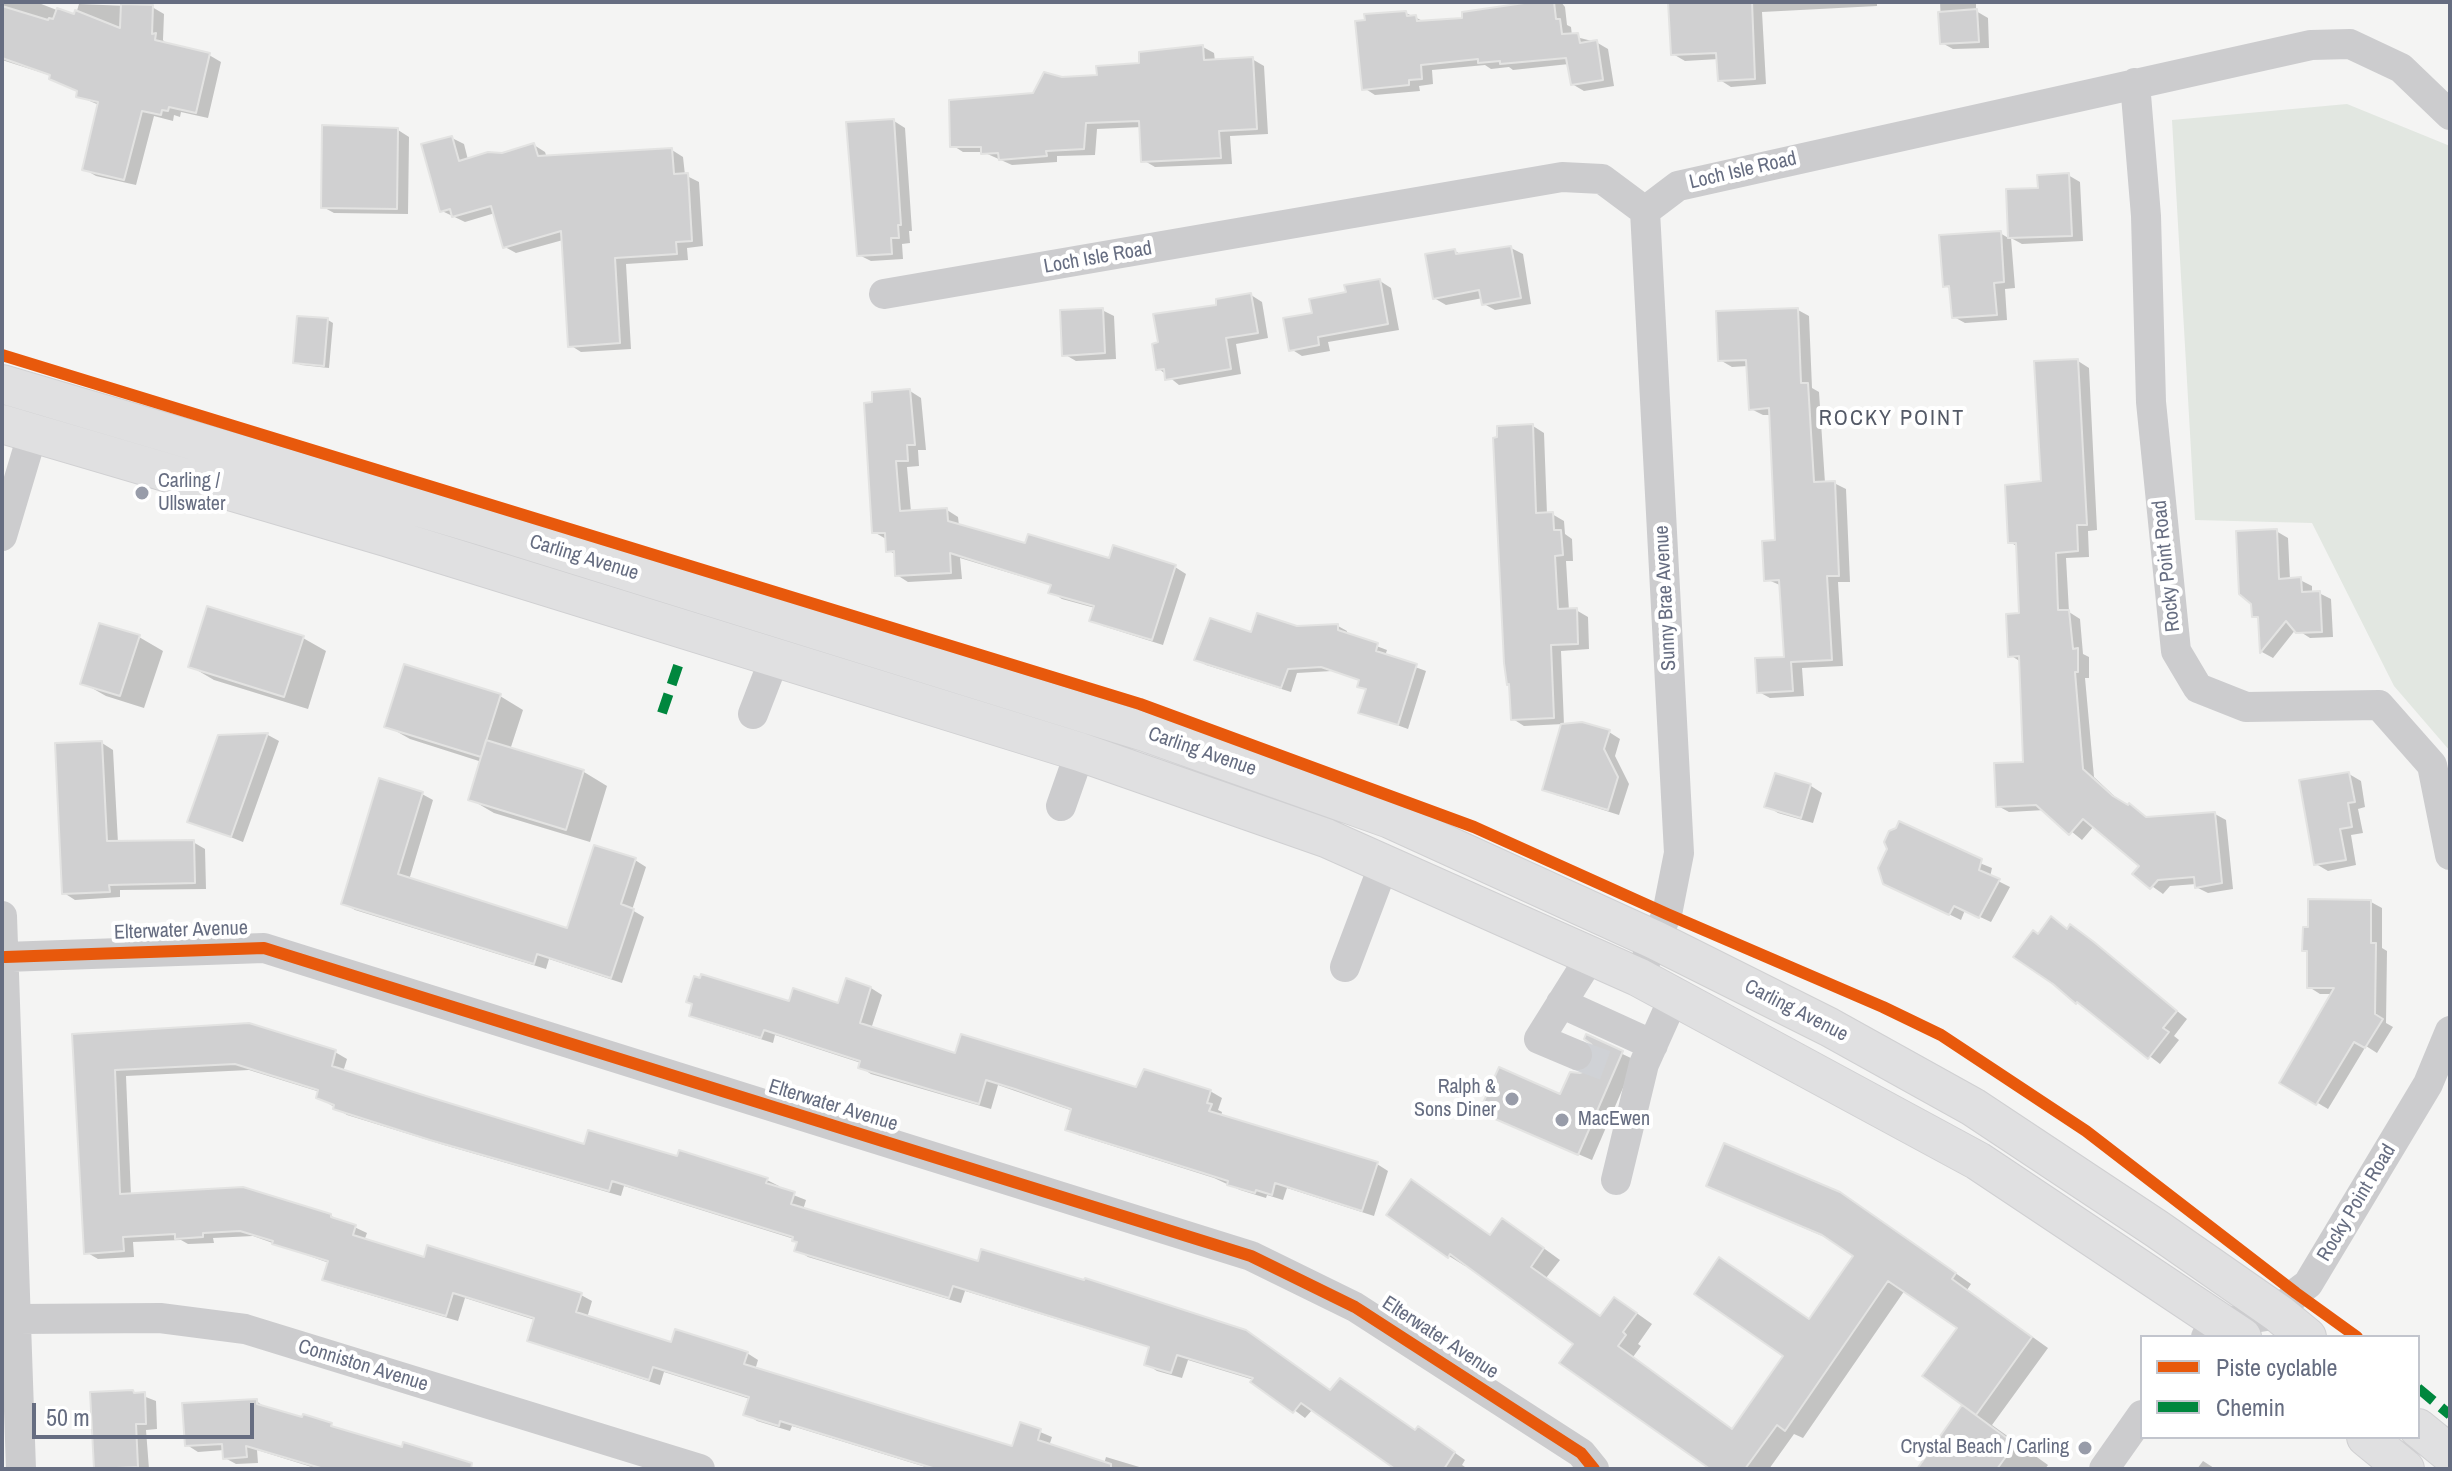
<!DOCTYPE html>
<style>
body{margin:0}
#map{position:relative;width:2452px;height:1471px;overflow:hidden;background:#f4f4f3;font-family:"Archivo Narrow",sans-serif}
canvas{display:block}
.frame{position:absolute;inset:0;border:4px solid #666d81;pointer-events:none}
.legend{position:absolute;left:2140px;top:1335px;width:280px;height:104px;box-sizing:border-box;background:#fff;border:2px solid #c2c5cd;margin:0;padding:10px 14px;list-style:none;font-size:24px;color:#666d81}
.legend li{display:flex;align-items:center;gap:16px;height:40px}
.legend b{width:40px;border:2px solid #c2c5cd}
.scale{position:absolute;left:32px;top:1403px;width:222px;height:36px;box-sizing:border-box;border:4px solid #666d81;border-top:0;padding-left:10px;font-size:24px;line-height:28px;white-space:nowrap;color:#666d81;-webkit-text-stroke:6px #fff;paint-order:stroke}
</style>
<div id="map">
<canvas width="2452" height="1471"></canvas>
<div class="frame"></div>
<ul class="legend">
<li><b style="height:10px;background:#e8590c"></b>Piste cyclable</li>
<li><b style="height:10px;background:#00873e"></b>Chemin</li>
</ul>
<div class="scale">50 m</div>
</div>
<script>
const context = document.querySelector('canvas').getContext('2d');
context.lineJoin = 'round';
function paint(path, color) {
  context.fillStyle = color;
  context.fill(path, 'evenodd');
}
function stroke(path, color, width, dash) {
  context.strokeStyle = color;
  context.lineWidth = width;
  context.lineCap = dash ? 'butt' : 'round';
  context.setLineDash(dash || []);
  context.stroke(path);
}
function drawText(font, color, halo, rows, align = 'center') {
  context.font = font + ' "Archivo Narrow",sans-serif';
  context.lineWidth = 8;
  context.setLineDash([]);
  context.textBaseline = 'middle';
  context.strokeStyle = halo;
  context.fillStyle = color;
  for (const [text, x, y, turn = 0] of rows) {
    context.save();
    context.translate(x, y);
    context.rotate((+turn || 0) * Math.PI / 180);
    context.textAlign = isNaN(turn) ? turn : align;
    if (halo) context.strokeText(text, 0, 0);
    context.fillText(text, 0, 0);
    context.restore();
  }
}
const green = new Path2D(`
 M2347 104 2450 146V751L2394 686 2312 523 2195 520 2172 120Z`);
const shadow = new Path2D(`
 M2 2H36L75 17 79 4 152 7 164 14 163 40 167 45 209 55 221 62 208 118 181 112 180 117 174 115 173 121 154 116 136 185 96 176 84 169 99 105 78 96 79 92 51 78 52 76 2 60Z
 M1524 2H1561L1565 7 1567 25 1571 27 1572 36 1596 42 1608 49 1614 86 1584 91 1572 84 1569 64 1513 70 1509 67 1491 69 1485 65 1432 70 1433 84 1419 86 1420 91 1375 95 1364 88 1406 13 1425 22 1465 20 1524 5Z
 M1670 2H1881H1877V6L1762 12 1766 84 1731 87 1720 80 1719 59 1685 61 1673 54Z
 M1940 2H1976V11L1988 18 1989 48 1953 49 1942 43Z
 M1203 47 1214 53 1215 61 1252 59 1264 66 1268 134 1230 136 1232 164 1155 167 1143 160 1142 127 1097 129 1095 155 1057 156V162L1012 165 983 152H963L952 145 1035 95Z
 M894 121 905 128 912 231H909L910 243 902 244 903 259 871 261 859 255Z
 M398 130 409 137 408 214 334 213 323 207Z
 M452 138 464 144 468 160 503 156 534 145 545 152 547 158 672 150 683 157 685 175 699 182 703 246 687 248 688 260 626 264 631 349 581 352 570 345 563 240 516 253 505 247 495 213 465 222 442 211Z
 M2068 175 2080 182 2083 241 2022 244 2011 238 2015 288 2005 289 2007 320 1965 323 1954 317 1952 290 1944 285 2000 233 2010 239 2008 191 2040 190Z
 M1511 248 1523 254 1531 304 1495 310 1484 304 1483 298 1446 305 1434 298 1455 251 1462 255Z
 M1380 281 1391 288 1399 330 1328 342 1330 351 1302 356 1291 349 1314 315Z
 M1251 295 1262 302 1268 338 1236 344 1241 374 1179 385 1158 368 1160 344 1219 306Z
 M1102 310 1114 316 1116 359 1076 361 1064 354Z
 M1798 310 1809 316 1812 388 1819 392 1825 483H1834L1846 489 1850 582H1838L1843 666 1802 668 1804 696 1770 698 1759 692 1786 659 1782 586 1766 579 1777 542 1772 415H1763L1751 409 1748 366 1732 367 1720 360Z
 M328 320 333 323 329 368 301 365 295 362Z
 M2078 361 2089 368 2097 530 2088 531 2089 557 2066 558 2069 612 2080 619 2083 654 2089 657V678H2085L2094 777 2125 806H2130L2149 819 2215 814 2226 820 2233 889 2208 893 2196 887V884L2170 886 2163 894 2135 874 2142 865 2094 826 2082 840 2045 810 2009 812 1998 806 2025 764 2021 662 2010 655 2021 615 2018 547 2010 542 2043 482Z
 M910 391 921 398 926 450H918L919 466 907 467 911 512 947 510 958 517 959 526 1027 546 1111 561 1175 567 1186 574 1163 645 1103 626 1092 620 1095 608 1062 599 1051 592 1053 586 960 558 962 579 908 582 897 575 896 555 888 550 886 539 874 532Z
 M1533 426 1544 433 1547 514H1552L1564 521 1565 534 1572 539 1573 561H1566L1569 611 1576 610 1588 617 1589 649 1561 651 1564 725 1609 732 1620 739 1615 756 1629 784 1619 815 1556 795 1544 789 1563 724 1524 726 1513 719Z
 M2276 531 2288 538 2290 580H2300L2312 586V593H2319L2331 599 2333 637 2310 638 2296 629 2273 658 2262 652 2261 620 2253 616Z
 M1338 626 1347 631V635L1387 650 1385 656 1426 671 1408 729 1361 712 1367 690 1359 686 1361 681 1332 671 1297 673 1291 692 1206 665 1196 659 1252 634Z
 M139 637 163 651 144 708 106 696 83 683Z
 M303 638 326 651 308 709 214 680 190 666Z
 M500 696 523 710 510 750 584 772 607 786 590 842 494 813 470 799 482 762 410 739 387 726Z
 M268 735 279 741 243 842 190 821 220 737Z
 M102 743 113 750 118 843 193 842 205 849 206 889 120 890V897L75 900 64 893Z
 M2349 774 2361 781 2365 807 2358 809 2363 833 2351 835 2356 865 2328 871 2316 864Z
 M1776 775 1811 786 1822 793 1813 823 1778 813 1767 806Z
 M422 794 433 800 409 880 568 930 635 860 646 867 632 910 644 917 622 983 549 959 546 969 355 910 343 903Z
 M1898 830 1992 868 1990 877 2010 887 1991 922 1965 910 1961 920 1897 889Z
 M2371 902 2382 908V948L2387 951 2386 1023 2393 1027 2377 1053 2366 1046 2328 1109 2282 1082 2333 994H2320L2309 987V953L2305 950Z
 M2052 919 2069 930 2082 934 2187 1019 2174 1036 2179 1040 2160 1064 2054 983Z
 M871 988 882 995 871 1029 957 1055 1137 1089 1210 1091 1222 1098 1218 1110 1222 1112 1221 1116 1377 1164 1388 1171 1374 1216 1287 1188 1283 1200 1267 1195 1266 1198 1240 1190 1214 1178 1078 1135 1067 1129 1073 1111 998 1085 991 1109 871 1074 860 1067 861 1063 775 1035 773 1043 703 1021 691 1015 790 1004 839 1005Z
 M74 1036 335 1052 347 1059 343 1072 585 1146 679 1158 767 1180 779 1186 778 1189 806 1200 803 1210 1331 1392 1416 1432 1430 1435 1465 1460 1462 1465 1468 1469H1397L1313 1409 1305 1418 1254 1380 1188 1360 1182 1378 1157 1371 1146 1364 1151 1348 965 1291 961 1303 808 1257 797 1250 799 1243 794 1239 624 1186 621 1196 444 1145 347 1115 318 1097 320 1092 249 1070 126 1076 131 1196 331 1216 367 1233 364 1241 425 1259 581 1295 592 1301 587 1318 673 1344 747 1353 758 1360 755 1370 1013 1449 1021 1424 1052 1437 1049 1446 1104 1464 1106 1457 1146 1469H932L792 1426 790 1431 757 1421 746 1414 750 1399 664 1372 660 1385 541 1346 529 1340 535 1320 465 1298 458 1321 336 1285 325 1279 329 1263 253 1236 213 1238 214 1243 188 1244 181 1240 133 1242 134 1257 98 1259 86 1252Z
 M1587 1037 1635 1060 1592 1160 1494 1118 1561 1096 1580 1075 1588 1071 1595 1064 1597 1052Z
 M1708 1185 1857 1204 1971 1284 1967 1290 2048 1348 1992 1425 2048 1465 2045 1469H1920L1965 1405 1960 1328 1905 1290 1803 1438 1794 1434 1769 1469H1713L1576 1343 1467 1264 1465 1266 1449 1256 1389 1214 1492 1237 1520 1231 1560 1260 1546 1278 1602 1318 1631 1309 1652 1324 1638 1344 1641 1346 1633 1357 1734 1430 1855 1255 1834 1241 1725 1194Z
 M133 1392 156 1401 157 1429 146 1430 149 1469H96L92 1394Z
 M256 1401 268 1409 331 1425 342 1431 462 1469H318L257 1450 258 1463 236 1464 225 1458 224 1450 198 1452 187 1445Z
 M2203 1461 2214 1468 2215 1469H2197Z`);
const building = new Path2D(`
 M1531 2H1554L1556 19H1560L1562 34 1578 33 1580 43 1597 40 1603 80 1571 85 1566 58 1500 64V61L1478 63V59L1421 65 1422 79 1409 80V85L1362 90 1355 21 1365 20 1364 14 1406 11 1407 16 1416 15 1417 21 1462 18V12Z
 M1668 2H1752L1755 79 1718 81 1716 53 1671 55Z
 M121 4 153 5 152 34 156 33 155 40 210 53 196 113 169 107 168 111 162 110 161 115 142 111 124 180 82 170 98 102 76 97 77 91 49 79 50 75 2 58V6L48 20 49 18 53 19 57 8 74 14 75 10 120 28Z
 M1977 9 1979 42 1940 44 1938 12Z
 M1203 45 1204 60 1253 57 1257 129 1219 131 1221 158 1141 162 1139 121 1086 123 1084 149 1046 151 1047 156 999 160 998 153 981 154V147H950L949 100 1033 93 1044 72 1062 77 1097 75 1096 66 1139 63V52Z
 M894 119 901 225H898L899 238H891L892 254 857 256 846 122Z
 M322 125 398 128 397 209 321 208Z
 M452 136 459 161 488 152 502 153 534 143 538 156 672 148 674 174 688 173 692 241 676 242 677 254 615 258 620 343 568 347 561 231 503 248 491 206 452 217 450 209 440 212 421 144Z
 M2069 173 2072 236 2008 238 2006 189 2038 188 2037 175Z
 M2001 231 2004 282 1994 283 1997 315 1952 318 1949 286 1943 287 1939 235Z
 M1511 246 1521 298 1482 305 1479 290 1433 299 1425 254 1455 249 1456 254Z
 M1380 279 1388 324 1318 337 1319 345 1289 351 1283 318 1312 313 1309 299 1346 292 1344 285Z
 M1251 293 1258 333 1226 338 1231 369 1165 380 1164 369 1156 370 1152 344 1158 342 1153 314 1216 305V299Z
 M1103 308 1105 353 1062 356 1060 310Z
 M1798 308 1801 383H1808L1814 482 1835 481 1839 576H1827L1832 660 1791 662 1793 691 1757 693 1755 658 1784 657 1779 580 1764 581 1762 541 1775 540 1769 408 1749 410 1746 360 1718 361 1716 311Z
 M297 316 328 318 324 366 293 363Z
 M2078 359 2087 525H2077L2078 551 2056 553 2058 610H2069L2073 649 2078 648V672H2075L2083 769 2113 796 2128 805 2129 803 2146 817 2215 812 2222 883 2195 888 2194 877 2158 880 2150 889 2132 874 2139 866 2083 819 2069 835 2036 805 1996 807 1994 763 2023 762 2019 656 2008 657 2006 614 2019 613 2016 543H2008L2005 485 2041 481 2034 361Z
 M910 389 915 445H907L908 461H896L900 511 947 508 948 521 1025 543 1028 534 1109 558 1113 545 1176 565 1152 640 1089 621 1094 606 1048 593 1051 585 950 553 951 573 895 576 894 551 886 552 885 533H872L864 403 872 402V392Z
 M1533 424 1536 513 1553 512 1554 530H1561L1563 555 1555 556 1558 609 1577 608 1578 644 1551 645 1554 718 1511 720 1509 684 1507 685 1504 663 1493 438 1497 437V426Z
 M2277 529 2279 579 2301 577 2302 592 2320 591 2322 632 2296 633 2286 621 2260 653 2258 617H2252L2251 604 2239 594 2236 531Z
 M207 606 304 636 284 697 188 667Z
 M1257 613 1297 626 1338 624V630L1378 643 1376 651 1417 664 1398 725 1358 713 1366 689 1357 687 1359 680 1321 667 1288 669 1281 688 1194 660 1210 618 1251 632Z
 M99 623 140 635 120 696 80 684Z
 M404 664 501 694 481 757 384 727Z
 M1582 722 1610 730 1604 749 1618 777 1608 810 1542 790 1561 724Z
 M268 733 231 837 187 822 218 735Z
 M486 740 584 770 566 830 468 800Z
 M102 741 107 841 194 840 195 883 109 885 110 892 62 894 55 743Z
 M2349 772 2355 802 2348 803 2352 827 2340 829 2346 860 2314 865 2299 780Z
 M1775 773 1811 784 1801 818 1764 807Z
 M379 778 423 792 398 874 567 928 594 845 636 858 621 904 634 909 611 978 537 954 534 964 341 904Z
 M1899 821 1982 859 1979 870 2000 879 1979 918 1954 906 1949 915 1883 884 1878 868 1887 849 1884 842 1889 831 1896 828Z
 M2308 899 2371 900V943H2376L2375 1014 2383 1019 2365 1048 2354 1042 2316 1105 2279 1083 2334 988H2307V951H2302L2303 927H2308Z
 M2051 916 2067 929 2070 924 2094 942 2177 1011 2163 1028 2169 1032 2148 1059 2077 1002 2076 1004 2053 984 2013 957 2033 930 2038 934Z
 M701 974 789 1001 793 988 838 1003 846 978 871 987 860 1023 955 1053 961 1034 1136 1087 1144 1069 1211 1090 1207 1103 1212 1104 1209 1111 1378 1162 1362 1211 1275 1183 1272 1195 1256 1190 1255 1193 1227 1185 1228 1181 1200 1172 1065 1130 1071 1109 1015 1089 986 1080 979 1104 858 1068 860 1061 764 1030 761 1038 689 1016 692 1004 686 1002 694 976 700 978Z
 M249 1023 336 1050 332 1066 426 1096 584 1144 588 1130 677 1156 679 1150 768 1178 766 1183 795 1192 791 1204 978 1261 981 1249 1084 1280 1085 1278 1246 1330 1330 1390 1340 1378 1415 1430 1418 1426 1455 1452 1444 1469H1395L1301 1403 1293 1413 1250 1382 1253 1378 1177 1355 1171 1373 1144 1365 1149 1347 953 1286 949 1298 794 1251 797 1242 792 1241 793 1237 612 1181 609 1191 430 1140 333 1109 334 1105 316 1098 318 1090 235 1064 115 1070 120 1194 243 1187 331 1214V1217L356 1225 353 1235 424 1257 427 1245 582 1293 576 1312 671 1342 675 1329 748 1352 744 1364 930 1421 1012 1446 1020 1422 1041 1429 1038 1440 1111 1464V1469H936L780 1421 779 1426 743 1415 749 1397 653 1367 649 1380 527 1341 534 1318 453 1293 446 1316 322 1280 328 1261 272 1244 273 1241 240 1231 203 1233V1237L175 1239V1234L123 1237 124 1251 84 1254 72 1034Z
 M1586 1034 1623 1051 1578 1155 1479 1112 1499 1067 1560 1094 1570 1072 1580 1073 1587 1070 1593 1063 1595 1052 1591 1044 1584 1039Z
 M1724 1143 1840 1192 1956 1273 1952 1279 2032 1337 1976 1415 1922 1376 1957 1328 1888 1281 1785 1431 1777 1425 1745 1469H1710L1559 1363 1573 1344 1450 1254 1448 1258 1386 1215 1411 1179 1490 1235 1502 1218 1544 1248 1531 1267 1600 1316 1614 1297 1637 1313 1623 1332 1626 1335 1618 1346 1732 1429 1783 1356 1694 1294 1719 1257 1809 1319 1853 1256 1822 1235 1706 1186Z
 M133 1390 134 1393 145 1392 146 1424H136L138 1467 94 1469 90 1392Z
 M257 1399V1404L302 1417 303 1414 332 1423 331 1426 402 1447 403 1442 472 1463 471 1469H324L246 1446 247 1457 223 1459 222 1444 185 1446 182 1403Z
 M1962 1405 2015 1444 1997 1469H1917Z`);
const minorTunnel = new Path2D(`
 M1577 1055 1615 1069`);
const minor = new Path2D(`
 M2135 83 2146 216 2151 402 2176 651 2198 688 2246 707 2379 705 2432 765 2450 855
 M1645 211 1678 186 2311 45 2350 44 2401 68 2450 115
 M884 294 1562 177 1602 179 1645 211
 M2 536 39 412
 M753 714 775 657
 M1061 806 1080 752
 M2 916 21 1469
 M5 957 264 948 1251 1256 1355 1307 1581 1453 1594 1469
 M1345 967 1384 864
 M1638 977 1667 914 1679 853 1645 211
 M1561 1003 1653 1045
 M1577 1055 1539 1039 1591 956
 M1616 1180 1644 1064 1674 997
 M18 1319 160 1318 245 1329 700 1469
 M2206 1337 2222 1323 2279 1314 2296 1293 2308 1284 2428 1084 2450 1031
 M2104 1469 2142 1415`);
const major = new Path2D(`
 M2 384 482 526 1145 732 1390 819 1655 940 1829 1027 1973 1107 2157 1229 2279 1314 2307 1337
 M2 424 386 537 1080 752 1326 838 1638 977 1978 1161 2242 1337
 M2418 1428 2450 1454
 M2366 1437 2405 1469`);
const quiet = new Path2D(`
 M662 713 679 663
 M2418 1388 2450 1415`);
const cycleway = new Path2D(`
 M2 355 1140 704 1474 827 1667 914 1883 1007 1941 1035 2086 1131 2296 1293 2357 1337
 M5 957 264 948 1251 1256 1355 1307 1581 1453 1594 1469`);
const markers = [
 [142,493,8,"#989ca9"],
 [1512,1099,8,"#989ca9"],
 [1562,1120,8,"#989ca9"],
 [2085,1448,8,"#989ca9"]
];
const streetNames = [
 ["Loch Isle Road",1743,171,-13],
 ["Loch Isle Road",1098,258,-10],
 ["Carling Avenue",584,558,17],
 ["Rocky Point Road",2167,566,-96],
 ["Sunny Brae Avenue",1666,598,-93],
 ["Carling Avenue",1202,752,19],
 ["Elterwater Avenue",181,931,-2],
 ["Carling Avenue",1796,1011,27],
 ["Elterwater Avenue",833,1106,17],
 ["Rocky Point Road",2357,1203,-59],
 ["Elterwater Avenue",1440,1338,33],
 ["Conniston Avenue",363,1366,17]
];
const poiNames = [
 ["Carling /",158,482],
 ["Ullswater",158,505],
 ["Ralph &",1496,1088,"right"],
 ["Sons Diner",1496,1111,"right"],
 ["MacEwen",1578,1120],
 ["Crystal Beach / Carling",2069,1448,"right"]
];
const neighbourhoodNames = [
 ["ROCKY POINT",1892,419]
];
paint(green, '#e2e7e1');
paint(shadow, '#0003');
paint(building, '#d0d0d1');
stroke(building, '#e3e3e2', 2);
stroke(minorTunnel, '#d0d2d6', 30, [30, 15]);
stroke(major, '#d0d0d2', 40);
stroke(minor, '#ccccce', 30);
stroke(major, '#e0e0e1', 38);
stroke(quiet, '#00873e', 10, [20, 10]);
stroke(cycleway, '#e8590c', 12);
for (const [x, y, r, color] of markers) {
  const dot = new Path2D();
  dot.arc(x, y, r, 0, 2 * Math.PI);
  context.fillStyle = color;
  context.fill(dot);
  stroke(dot, '#fff', 3);
}
drawText('20px', '#666d81', '#fff', streetNames);
drawText('20px', '#666d81', '#fff', poiNames, 'left');
context.letterSpacing = '2px';
drawText('22px', '#535966', '#fff', neighbourhoodNames);
context.letterSpacing = '0px';
</script>
